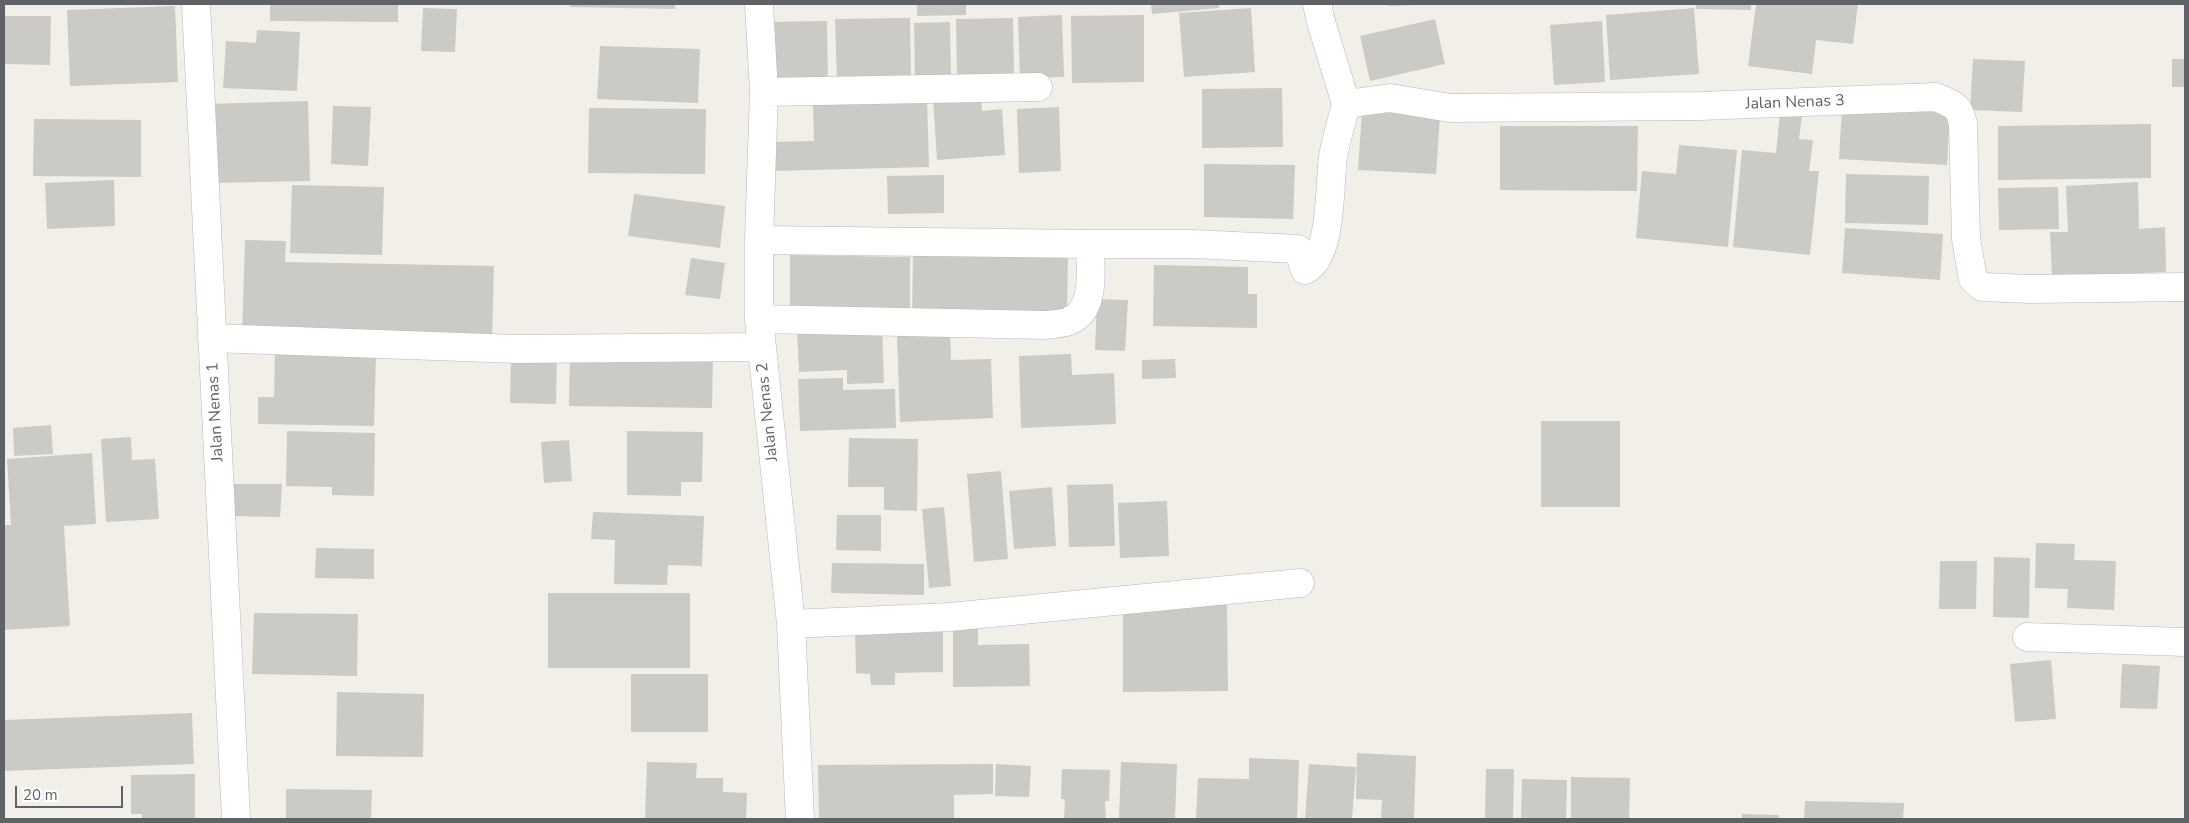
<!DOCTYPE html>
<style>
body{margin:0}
#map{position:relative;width:2189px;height:823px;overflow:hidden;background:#f1efe8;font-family:"Nunito Sans",sans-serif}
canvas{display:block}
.frame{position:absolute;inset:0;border:5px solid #5f6368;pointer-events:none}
.scale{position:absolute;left:15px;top:786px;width:108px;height:22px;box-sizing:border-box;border:2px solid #5f6368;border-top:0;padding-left:6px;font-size:15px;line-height:18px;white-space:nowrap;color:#5f6368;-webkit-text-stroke:4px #fff;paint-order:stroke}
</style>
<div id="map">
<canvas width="2189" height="823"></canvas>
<div class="frame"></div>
<div class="scale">20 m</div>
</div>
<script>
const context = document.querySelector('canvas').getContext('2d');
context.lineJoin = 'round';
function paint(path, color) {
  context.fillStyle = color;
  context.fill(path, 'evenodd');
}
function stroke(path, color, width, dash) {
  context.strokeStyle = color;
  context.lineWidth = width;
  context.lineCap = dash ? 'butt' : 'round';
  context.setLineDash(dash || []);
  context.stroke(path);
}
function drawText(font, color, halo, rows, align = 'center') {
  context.font = font + ' "Nunito Sans",sans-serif';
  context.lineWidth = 4;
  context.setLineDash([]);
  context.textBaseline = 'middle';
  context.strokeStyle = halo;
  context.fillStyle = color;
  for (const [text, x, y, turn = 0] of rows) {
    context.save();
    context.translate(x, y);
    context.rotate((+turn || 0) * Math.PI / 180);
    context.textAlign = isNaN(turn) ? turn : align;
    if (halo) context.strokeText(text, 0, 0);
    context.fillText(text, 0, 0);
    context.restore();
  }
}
const building = new Path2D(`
 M270 4H398V22L270 21Z
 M570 4H675V9L570 7Z
 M917 4H966V15L917 16Z
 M1151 4H1219V8L1152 14Z
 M1388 4H1419V5L1388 6Z
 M1696 4H1751V10L1696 9Z
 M1756 4H1858L1853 44 1816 40 1812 74 1748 66Z
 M175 6 178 82 70 86 67 10Z
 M423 8 457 9 455 52 421 51Z
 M1251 8 1255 72 1184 77 1179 13Z
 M1694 8 1699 74 1610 80 1606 15Z
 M1062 15 1064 77 1020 78 1018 17Z
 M1144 15V82L1072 83 1071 16Z
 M4 16H51L50 65 4 64Z
 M910 18 911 80 837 82 835 19Z
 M1013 18 1014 77 957 78 956 19Z
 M1435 19 1445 64 1370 81 1360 36Z
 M827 21 828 84 768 86 766 22Z
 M1602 21 1605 82 1554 85 1550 25Z
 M950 22 951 81H915L914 23Z
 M257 30 300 32 297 91 223 88 226 41 256 43Z
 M600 46 700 49 698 103 597 99Z
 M1973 59 2025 61 2022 112 1970 110Z
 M2172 59H2185V87H2172Z
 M1282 88 1283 147 1202 148V89Z
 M981 95 982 111 1002 109 1005 155 937 160 933 98Z
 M927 98 929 167 773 171 772 142 814 141 813 101Z
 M308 101 310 181 210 183 209 104Z
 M333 106 371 107 368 166 331 164Z
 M1059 107 1061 171 1019 173 1017 109Z
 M1842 107 1950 113 1947 165 1839 159Z
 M589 108 706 109 705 174 588 173Z
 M1362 111 1440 116 1436 174 1358 170Z
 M1780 113 1802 116 1799 139 1813 140 1809 171H1819L1810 255 1733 247 1742 150 1776 153Z
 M34 119 141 120V177L33 176Z
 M2151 124V178L1998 180V126Z
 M1500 126H1638L1637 191 1500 190Z
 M1679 145 1737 150 1728 247 1636 238 1642 171 1676 174Z
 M1204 164 1295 165 1293 219 1204 217Z
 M1846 174 1929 176 1928 225 1845 223Z
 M944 175V213L888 214 887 176Z
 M114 180 115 226 47 229 45 183Z
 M2138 182 2139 229 2165 227 2166 272 2052 277 2050 232H2068L2066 186Z
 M292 185 384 187 382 255 290 253Z
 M2058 187 2059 229 1999 230 1998 188Z
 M634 194 725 206 720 248 628 236Z
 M1845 228 1943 234 1940 280 1842 273Z
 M245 240 286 241 285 262 494 266 492 342 242 336Z
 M790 255 910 257V315H790Z
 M913 255 1068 256 1067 317 912 316Z
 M691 258 725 263 720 299 685 295Z
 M1154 265 1248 267V294H1257V328L1153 326Z
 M1097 299 1128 300 1125 351 1095 350Z
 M882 325 884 383 847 384V370L799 372 797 328Z
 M950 332 951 360 991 359 993 418 900 422 897 334Z
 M275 351 376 353 374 426 258 424V397H274Z
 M570 351 713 353 712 408 569 406Z
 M511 352 557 353 556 404 510 403Z
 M1071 354 1072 375 1114 373 1116 424 1021 428 1019 356Z
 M1175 359 1176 378 1142 379V360Z
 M843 378V390L895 389 896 428 800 431 798 379Z
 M1541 421H1620V507H1541Z
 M51 425 53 454 14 456 13 428Z
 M287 431 375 433 374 496 332 495V487L286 486Z
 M627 431 703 432 702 482H681V496L627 495Z
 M131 437 132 460 155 459 159 519 106 522 101 439Z
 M849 438 918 439 917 511 884 510V487H848Z
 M569 440 572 481 544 483 541 442Z
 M92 453 96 524 64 526 70 626 4 630V525H11L7 459Z
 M1001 471 1008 559 974 562 967 474Z
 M229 484H282L280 517 228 516Z
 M1113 484 1115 546 1069 547 1067 485Z
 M1052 487 1056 546 1014 549 1009 491Z
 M1167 501 1169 556 1120 558 1118 503Z
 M944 507 951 586 929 588 922 509Z
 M593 512 704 516 702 566 668 565 667 585 614 584 615 540 591 539Z
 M837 515H881V551L836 550Z
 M2036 543 2075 544 2074 560 2116 561 2114 610 2067 608 2068 589 2035 588Z
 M316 548 374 549V579L315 578Z
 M1994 557 2030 558 2029 618 1993 617Z
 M1940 561H1977L1976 609H1939Z
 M832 563 924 564V595L831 593Z
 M548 593H690V668H548Z
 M1227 604 1228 691 1123 692V605Z
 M254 613 358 614 357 676 252 674Z
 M953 623H978V645L1029 644 1030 686 953 687Z
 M943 626V672L895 673V685H871L870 674 856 673 855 627Z
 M2051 660 2056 719 2015 722 2010 664Z
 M2122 664 2160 666 2157 709 2120 708Z
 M631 674H708V732H631Z
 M337 692 424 694 423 757 336 756Z
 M192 713 194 764 4 771V720Z
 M1357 753 1416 756 1414 819H1381L1382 800 1356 799Z
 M1249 758 1299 760 1297 819H1196L1198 778 1249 779Z
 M647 762 697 763 696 778H723V792L747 793 746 819H645Z
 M1121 762 1177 764 1175 819H1119Z
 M993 764V794L954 795V819H819L818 765Z
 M996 764 1031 766 1029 797 995 796Z
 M1309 764 1356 767 1352 819H1305Z
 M1062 769 1110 770 1109 801H1105L1106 819H1064L1065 799H1061Z
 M1486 769H1514L1513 819H1485Z
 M195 774V819H142V814H131V775Z
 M1571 777 1630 778 1629 819H1571Z
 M1522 779 1567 780 1566 819H1521Z
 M286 789 372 790 371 819H286Z
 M1805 801 1904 803 1903 819H1804Z
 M1742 814 1779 815V819H1742Z`);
const minor = new Path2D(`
 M196 4 236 819
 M759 4 764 92 759 240V319L791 624 800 819
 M1317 4 1321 22 1346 104 1390 98 1450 108 1700 106 1936 97C1954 105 1959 105 1963 124L1966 239 1973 279 1982 287 2031 289 2185 287
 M764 92 1038 87
 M759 240 1090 244
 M759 319 1046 325C1053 324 1062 324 1069 321 1097 310 1090 268 1090 244H1193L1298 249 1305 270C1333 258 1329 183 1333 157 1336 139 1342 121 1346 104
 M212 338 517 349 761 347
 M791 624 950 617 1300 583
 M2027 637 2185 642`);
const streetNames = [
 ["Jalan Nenas 3",1795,103,-2],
 ["Jalan Nenas 1",216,412,-93],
 ["Jalan Nenas 2",768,412,-96]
];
paint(building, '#cccac5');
stroke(minor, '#b5b8bc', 29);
stroke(minor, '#fff', 28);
drawText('16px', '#5f6368', '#fff', streetNames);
</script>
